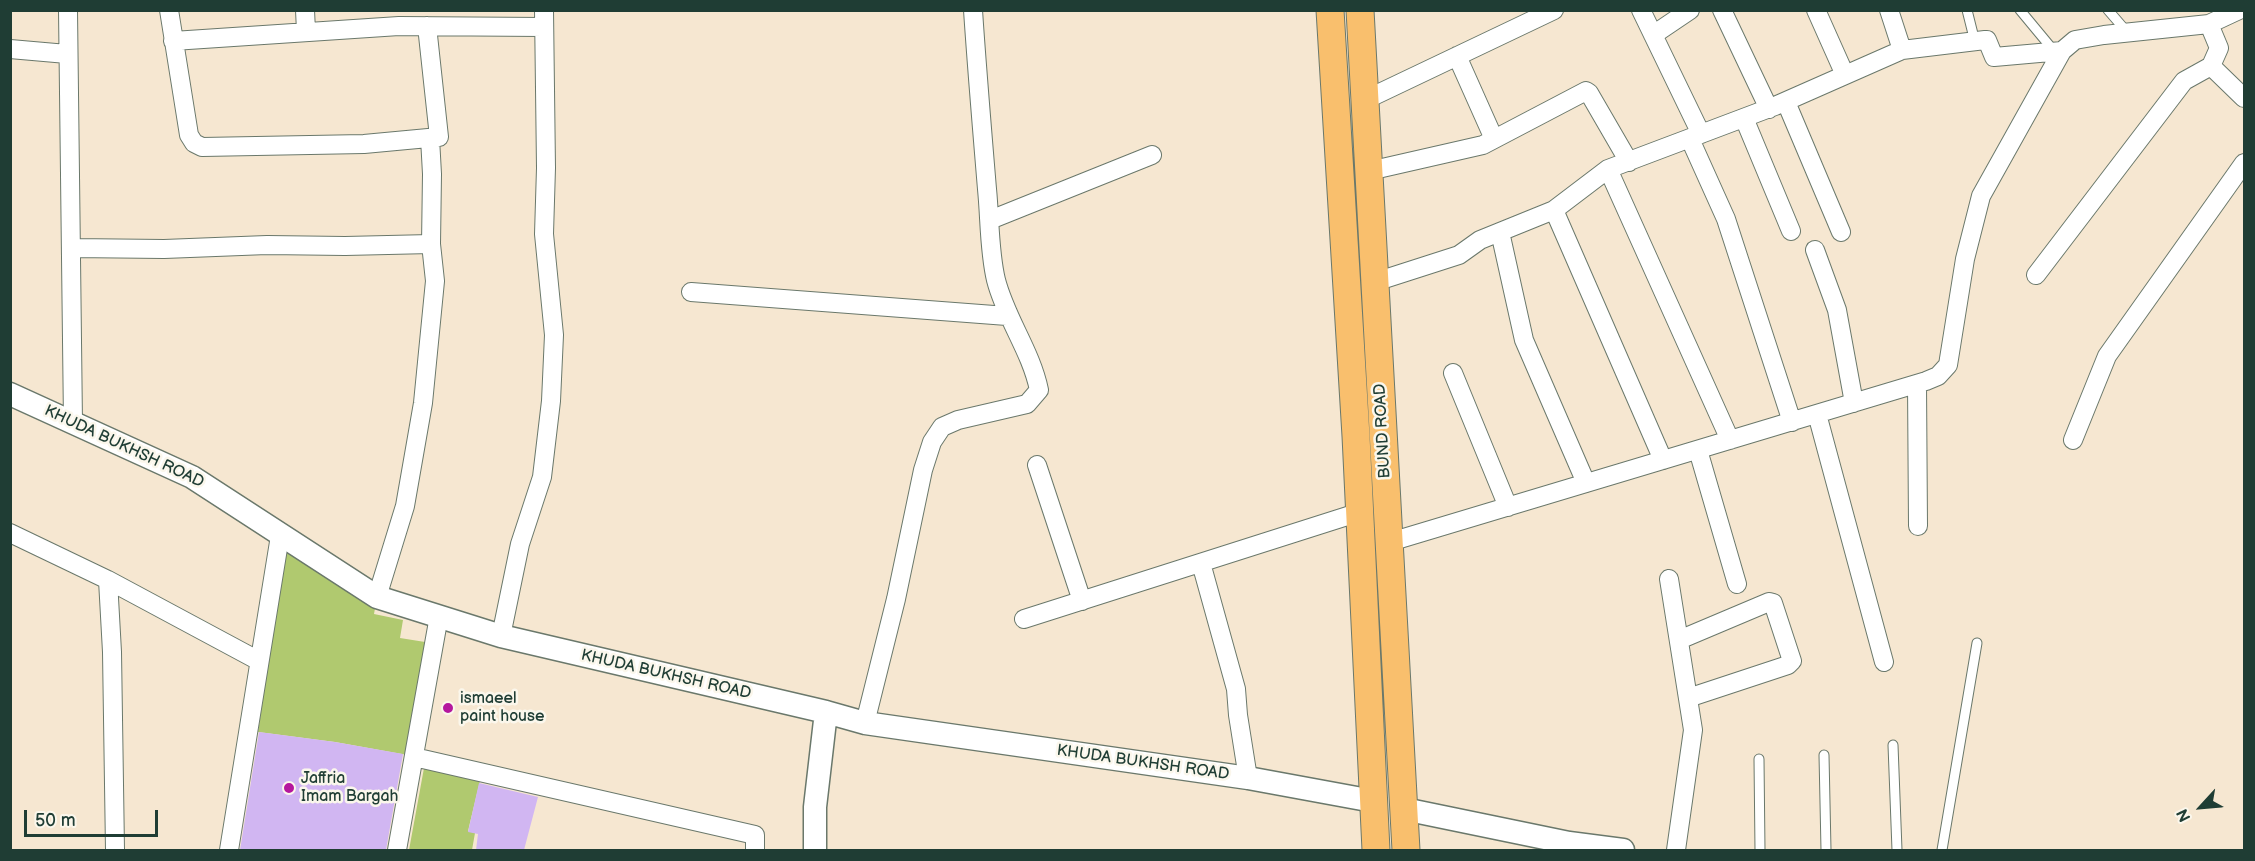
<!DOCTYPE html>
<style>
body{margin:0}
#map{position:relative;width:2255px;height:861px;overflow:hidden;background:#f6e7d1;font-family:"Balsamiq Sans",sans-serif}
canvas{display:block}
.frame{position:absolute;inset:0;border:12px solid #1f3d34;pointer-events:none}
.north{position:absolute;left:2171px;top:777px;width:60px;height:60px;-webkit-text-stroke:4px #fbf7ec;paint-order:stroke;rotate:244deg;font-size:16px;font-weight:700;line-height:24px;text-align:center;color:#1f3d34}
.north::after{content:'';display:block;margin:auto;width:21px;height:27px;background:#1f3d34;clip-path:polygon(50% 0,100% 100%,50% 72%,0 100%)}
.scale{position:absolute;left:24px;top:810px;width:134px;height:27px;box-sizing:border-box;border:3px solid #1f3d34;border-top:0;padding-left:8px;font-size:18px;line-height:21px;white-space:nowrap;color:#1f3d34;-webkit-text-stroke:4px #fbf7ec;paint-order:stroke}
</style>
<div id="map">
<canvas width="2255" height="861"></canvas>
<div class="frame"></div>
<div class="north">N</div>
<div class="scale">50 m</div>
</div>
<script>
const context = document.querySelector('canvas').getContext('2d');
context.lineJoin = 'round';
function paint(path, color) {
  context.fillStyle = color;
  context.fill(path, 'evenodd');
}
function stroke(path, color, width, dash) {
  context.strokeStyle = color;
  context.lineWidth = width;
  context.lineCap = dash ? 'butt' : 'round';
  context.setLineDash(dash || []);
  context.stroke(path);
}
function drawText(font, color, halo, rows, align = 'center') {
  context.font = font + ' "Balsamiq Sans",sans-serif';
  context.lineWidth = 5;
  context.setLineDash([]);
  context.textBaseline = 'middle';
  context.strokeStyle = halo;
  context.fillStyle = color;
  for (const [text, x, y, turn = 0] of rows) {
    context.save();
    context.translate(x, y);
    context.rotate((+turn || 0) * Math.PI / 180);
    context.textAlign = isNaN(turn) ? turn : align;
    if (halo) context.strokeText(text, 0, 0);
    context.fillText(text, 0, 0);
    context.restore();
  }
}
const green = new Path2D(`
 M287 539 377 597 374 614 403 620 400 638 425 642 423 656 430 658 413 756 335 742 258 732Z
 M424 768 480 781 468 831 475 833 472 850H409Z`);
const building = new Path2D(`
 M259 732 335 742 403 754 386 850H240Z
 M479 783 538 797 524 850H476L478 834 468 832Z`);
const service = new Path2D(`
 M1967 10 1975 42
 M2020 10 2054 51
 M2108 10 2127 32
 M1893 745 1897 850
 M1824 755 1826 850
 M1759 759 1760 850
 M1942 850 1977 643`);
const minor = new Path2D(`
 M68 10 73 422
 M169 10 189 135 194 143 202 147 364 144 439 137 427 26
 M305 10 306 31
 M1641 10 1701 134
 M1722 10 1769 109
 M1816 10 1845 75
 M1889 10 1902 50
 M2209 24 2219 48 2211 66 2244 98
 M1653 35 1690 10
 M173 41 399 26 544 27
 M10 49 67 54
 M1457 56 1494 139
 M1365 100 1554 10
 M1786 102 1841 232
 M1744 118 1791 231
 M1690 139 1726 219 1792 422
 M1608 169 1730 440
 M1369 171 1483 145 1586 91 1589 93 1629 162
 M1554 210 1663 460
 M990 220 1152 155
 M1500 232 1524 340 1586 483
 M72 248 164 249 267 245 345 246 431 244
 M1815 250 1837 310 1854 403
 M2036 275 2184 81 2211 66
 M1375 282 1459 255 1480 240 1554 210 1608 169 1775 106 1902 50 1985 40H1987L1994 57 2062 51
 M691 292 1007 316
 M1453 373 1508 507
 M1917 384 1918 526
 M1817 414 1884 662
 M2073 440 2107 356 2244 163
 M1698 450 1737 584
 M1037 465 1082 601
 M10 533 108 580 259 661
 M1390 542 1926 381 1938 376 1948 365 1965 259 1981 196 2062 51 2075 40 2104 35 2209 24 2239 10
 M1201 563 1236 689 1238 715 1248 778
 M1669 579 1693 730 1676 850
 M108 580 112 652 115 850
 M377 597 405 506 423 403 435 281 431 244 432 174 430 138
 M1024 619 1360 512
 M501 636 520 544 542 477 551 401 554 335 544 234 546 168 544 10
 M1679 640 1769 602 1773 603 1792 661 1788 665 1688 698
 M865 723 896 599 923 470 932 442 942 427 958 420 1027 404 1039 390C1031 351 1006 319 996 280 989 251 990 219 987 189 982 129 977 70 973 10
 M414 757 755 835V850
 M229 850 279 542
 M397 850 439 616`);
const tertiary = new Path2D(`
 M10 394 192 477 377 597 501 636 826 712 865 723 1248 778 1373 801
 M1404 809 1569 843 1623 850
 M815 850V807L826 712`);
const primary = new Path2D(`
 M1330 10 1356 436 1376 850
 M1360 10 1406 850`);
const markers = [
 [448,708,6,"#b5179e"],
 [289,788,6,"#b5179e"]
];
const streetNames = [
 ["BUND ROAD",1383,431,-93],
 ["KHUDA BUKHSH ROAD",124,447,25],
 ["KHUDA BUKHSH ROAD",666,675,13],
 ["KHUDA BUKHSH ROAD",1143,763,8]
];
const poiNames = [
 ["ismaeel",460,699],
 ["paint house",460,717],
 ["Jaffria",301,779],
 ["Imam Bargah",301,797]
];
paint(green, '#b0c96f');
paint(building, '#d1b6f2');
stroke(service, '#6a786b', 11);
stroke(minor, '#6a786b', 20);
stroke(tertiary, '#6a786b', 25);
stroke(primary, '#6a786b', 29);
stroke(service, '#fff', 9);
stroke(minor, '#fff', 18);
stroke(tertiary, '#fff', 22);
stroke(primary, '#f9bf6d', 27);
for (const [x, y, r, color] of markers) {
  const dot = new Path2D();
  dot.arc(x, y, r, 0, 2 * Math.PI);
  context.fillStyle = color;
  context.fill(dot);
  stroke(dot, '#fbf7ec', 2);
}
drawText('16px', '#1f3d34', '#fbf7ec', streetNames);
drawText('16px', '#1f3d34', '#fbf7ec', poiNames, 'left');
</script>
